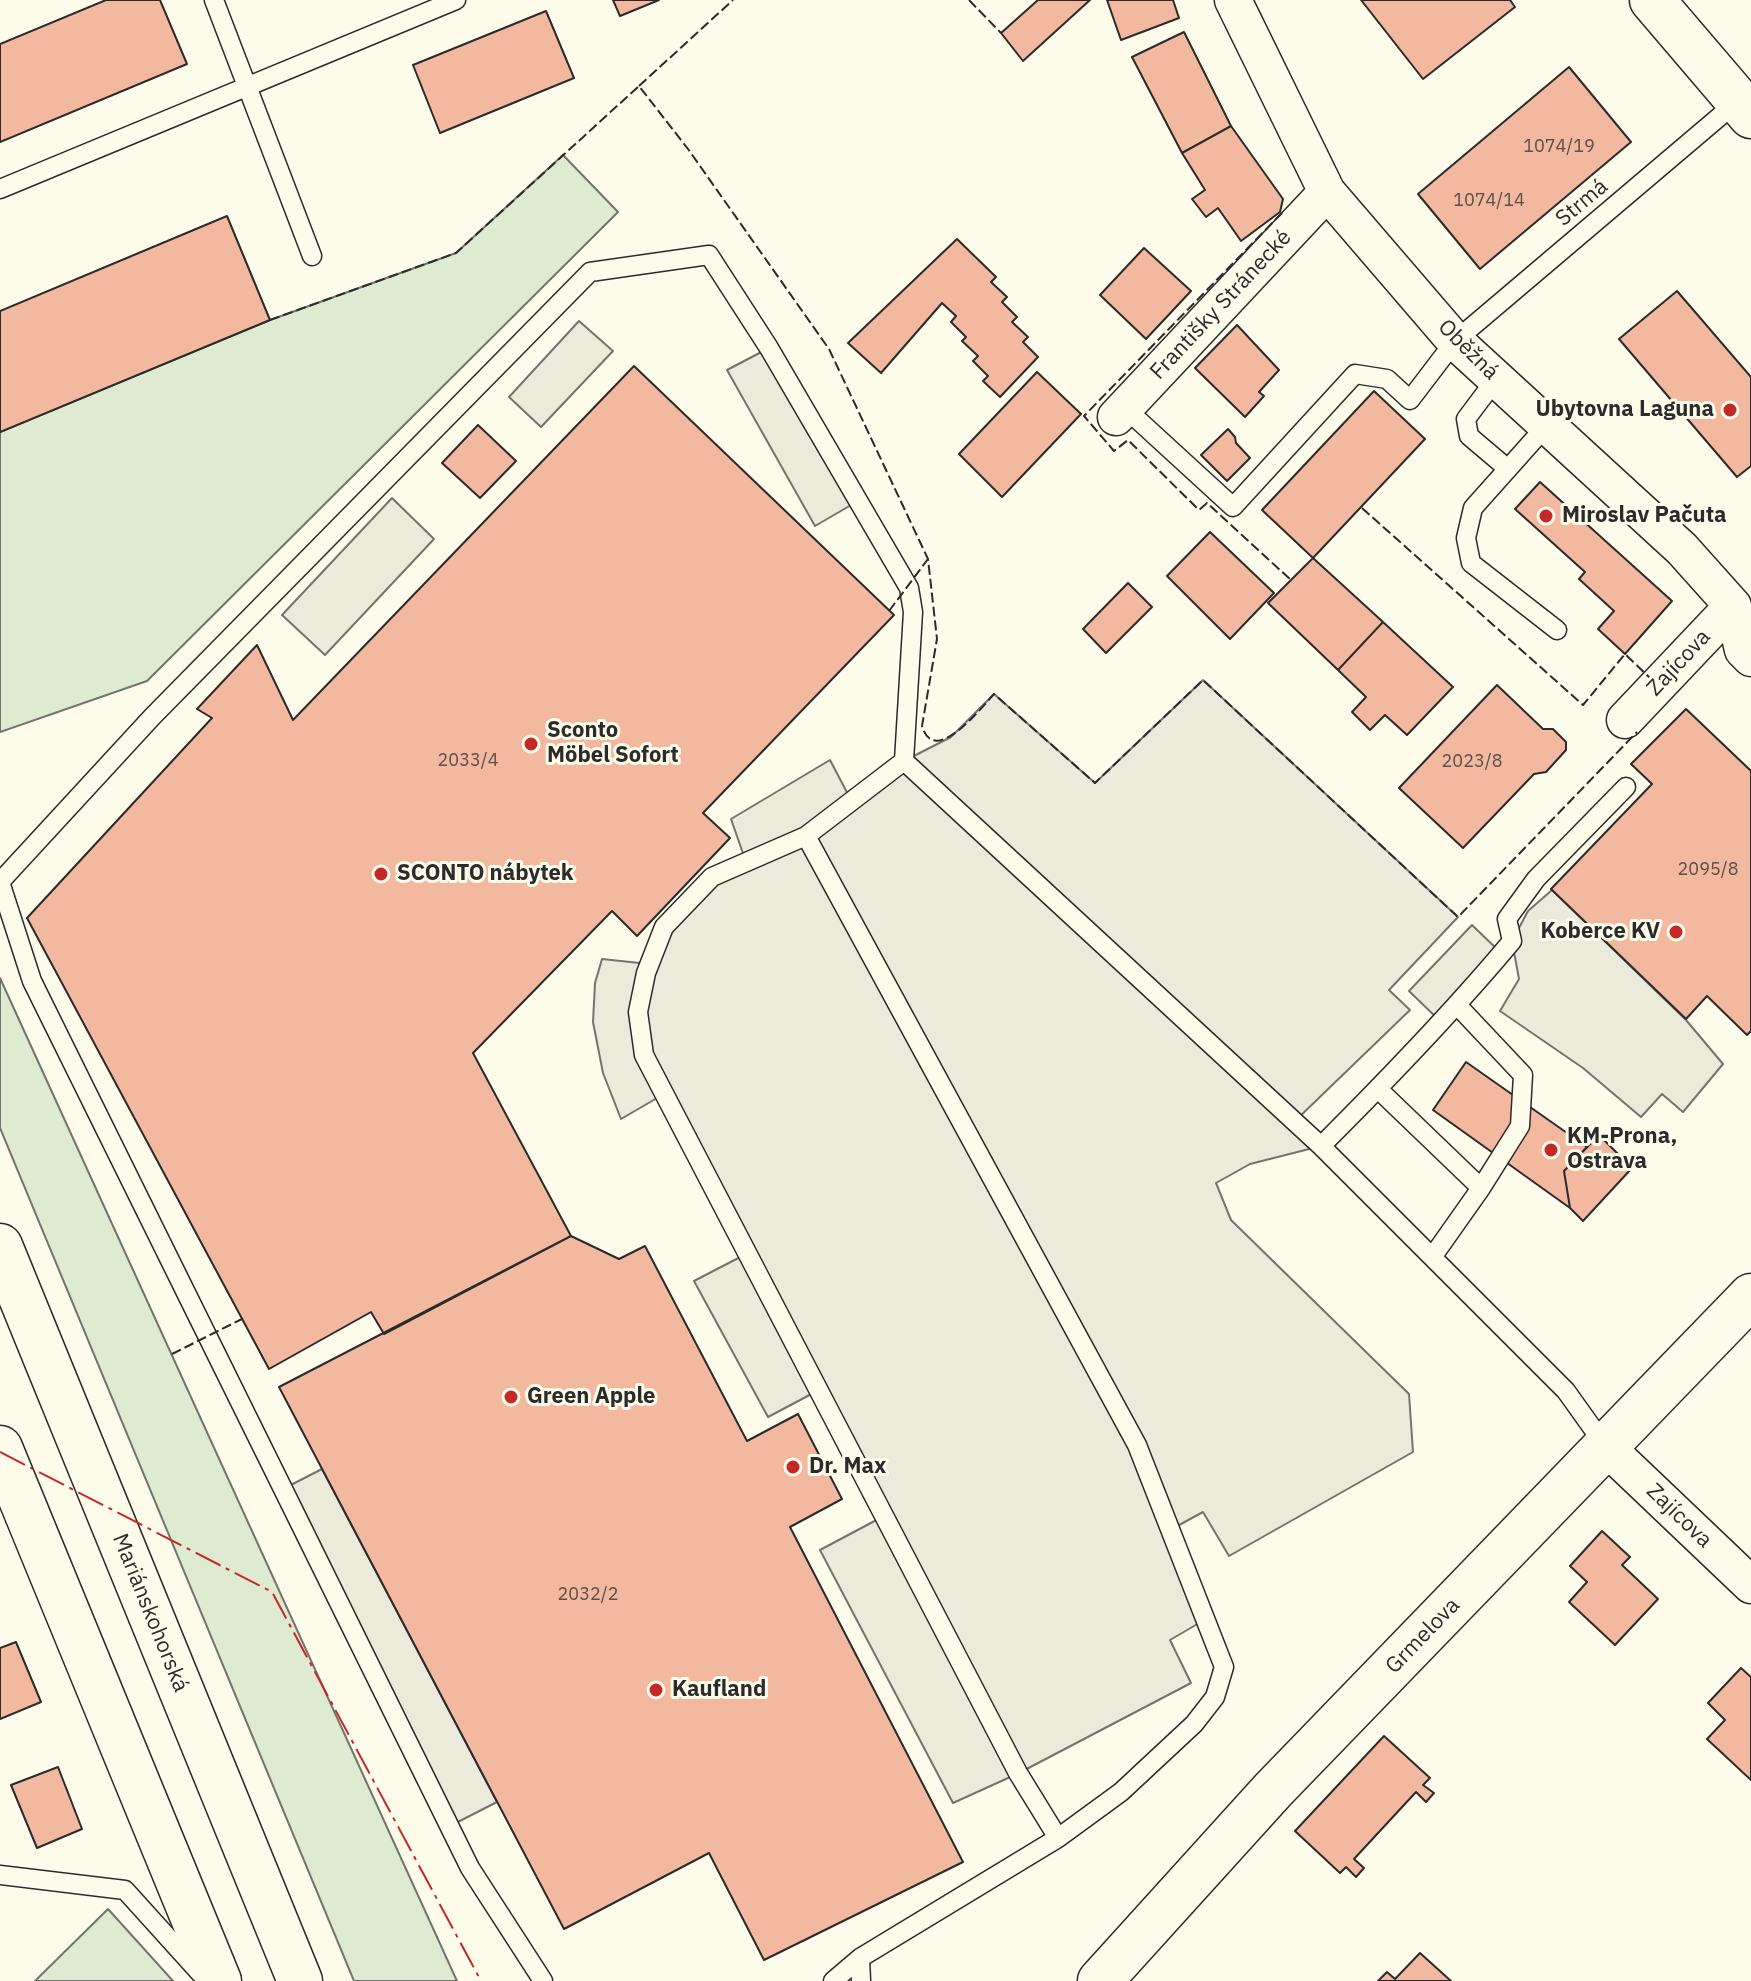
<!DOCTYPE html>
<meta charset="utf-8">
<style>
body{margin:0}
canvas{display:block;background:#fdfbea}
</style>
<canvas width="1751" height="1981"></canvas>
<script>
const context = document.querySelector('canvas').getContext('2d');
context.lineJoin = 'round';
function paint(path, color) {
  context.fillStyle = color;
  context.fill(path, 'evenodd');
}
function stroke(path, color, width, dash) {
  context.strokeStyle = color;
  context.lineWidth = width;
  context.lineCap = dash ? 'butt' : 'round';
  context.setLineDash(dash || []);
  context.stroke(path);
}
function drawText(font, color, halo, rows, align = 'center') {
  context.font = font + ' "IBM Plex Sans",sans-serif';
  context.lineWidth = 6;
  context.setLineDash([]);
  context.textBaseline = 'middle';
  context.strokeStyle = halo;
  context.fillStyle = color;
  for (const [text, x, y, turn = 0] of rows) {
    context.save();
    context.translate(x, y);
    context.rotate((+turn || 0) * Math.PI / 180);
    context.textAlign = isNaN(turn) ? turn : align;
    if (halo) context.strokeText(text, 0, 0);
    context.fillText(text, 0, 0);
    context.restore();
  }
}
const green = new Path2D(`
 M563 155 618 212 147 681 0 732V432L270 320 456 253Z
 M0 978 457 1981H354L0 1128Z
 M108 1909 173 1981H35Z`);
const parking = new Path2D(`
 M579 321 613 351 541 427 509 397Z
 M769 348 858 501 815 526 727 370Z
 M392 498 434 539 325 655 282 615Z
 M1203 680 1458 917 1389 990 1410 1010 1295 1121 1321 1146 1250 1164 1216 1183 1231 1220 1409 1394 1413 1452 1229 1556 1203 1512 1170 1530 1206 1619 1170 1640 1191 1683 1019 1773 953 1803 820 1550 884 1516 819 1390 768 1417 694 1281 748 1253 664 1094 621 1119 603 1073 593 1022 595 983 602 959 649 964 664 927 746 862 731 819 830 760 851 800 904 761 951 737 994 694 1095 783Z
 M1552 890 1686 1020 1723 1064 1683 1112 1662 1094 1641 1117 1583 1068 1500 1011 1519 979 1512 941 1528 911Z
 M1472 925 1501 953 1441 1022 1409 991Z
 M322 1469 497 1802 450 1826 283 1489Z`);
const building = new Path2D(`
 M106 0H160L187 64 0 142V44Z
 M613 0H659L620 16Z
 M1038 0H1090L1023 61 1001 33Z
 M1107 0H1173L1179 18 1121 40Z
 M1361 0H1510L1515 7 1423 79Z
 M546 11 574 78 440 133 413 65Z
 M1184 32 1231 126 1182 153 1132 57Z
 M1569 67 1631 142 1480 269 1418 194Z
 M1231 126 1283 199 1280 212 1241 241 1218 208 1206 217 1192 199 1205 190 1182 153Z
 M227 216 270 320 0 432V311Z
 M957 239 996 277 991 282 1007 297 1002 302 1017 317 1012 322 1028 337 1023 342 1038 357 1000 397 983 381 988 376 973 361 978 356 962 341 966 337 951 322 956 316 942 303 881 373 848 343Z
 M1144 248 1191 291 1146 339 1100 295Z
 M1677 291 1751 377V466L1737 477 1619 339Z
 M1237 325 1279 370 1259 392 1264 396 1245 417 1195 368Z
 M634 366 894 615 703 813 730 838 637 936 612 911 473 1053 571 1236 384 1334 371 1312 269 1369 27 918 212 718 197 709 257 645 293 720Z
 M1037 372 1081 414 1002 497 959 454Z
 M1374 391 1425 439 1313 558 1262 510Z
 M478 425 516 461 480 498 442 463Z
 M1228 429 1235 437 1236 443 1250 458 1227 481 1201 455Z
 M1540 482 1672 601 1625 654 1598 629 1614 611 1579 579 1585 572 1515 509Z
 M1210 532 1274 593 1230 639 1167 576Z
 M1313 558 1383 622 1338 670 1268 603Z
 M1128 583 1152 607 1106 653 1083 629Z
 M1383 622 1453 687 1407 735 1385 715 1370 730 1352 712 1366 697 1338 670Z
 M1497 685 1543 729H1553L1566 742V750L1546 772 1534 774 1463 848 1399 788Z
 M1686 709 1751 771V1031L1747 1035 1707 996 1686 1019 1551 889 1652 784 1631 764Z
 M1466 1062 1587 1147 1564 1171 1570 1208 1433 1110Z
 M1599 1135 1632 1168 1583 1221 1570 1208 1564 1171Z
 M571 1236 619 1259 645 1246 747 1441 798 1414 842 1499 790 1527 963 1862 764 1960 709 1853 564 1929 279 1387Z
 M1602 1531 1630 1557 1622 1565 1658 1599 1615 1645 1569 1602 1587 1582 1570 1566Z
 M16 1642 41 1702 0 1719V1648Z
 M1741 1668 1751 1677V1780L1707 1739 1725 1720 1708 1703Z
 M1384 1736 1430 1778 1423 1785 1434 1793 1426 1802 1416 1792 1354 1859 1364 1868 1356 1877 1346 1867 1340 1873 1295 1831Z
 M58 1767 82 1829 37 1848 11 1785Z
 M1420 1953 1451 1981H1378L1387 1972 1395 1979Z`);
const service = new Path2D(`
 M214 0 312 256
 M0 189 456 0
 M1496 379 1466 419 1469 436 1508 469
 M1125 408 1233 507 1355 374 1387 379 1410 400 1455 341 1738 101
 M1547 425 1473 508 1466 538 1471 563 1557 630
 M806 836 1137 1445 1224 1667 1215 1697 1194 1724 1121 1792 1058 1838 860 1958 833 1981
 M1378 1089 1481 1188
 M1321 1146C1387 1080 1452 1013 1512 941L1507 919 1536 879 1626 787
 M1433 1256 1481 1188 1520 1126 1523 1075 1457 1005
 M1058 1838 1018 1773 644 1055 638 1012 646 973 664 927 712 877 806 836 904 761 1321 1146 1566 1391 1606 1447
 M0 1875 125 1890 200 1973
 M860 1958 861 1981
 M543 1981 470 1868 283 1489 32 981 0 882 152 717 590 272 709 255 769 348 909 588 913 612 904 761`);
const minor = new Path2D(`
 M1233 0 1327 192 1455 341 1682 549 1733 606 1743 650 1751 658
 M1116 417 1327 192
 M1625 720 1733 606
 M1606 1447 1751 1585`);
const tertiary = new Path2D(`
 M1652 0 1751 116
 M1100 1981 1273 1790 1751 1296`);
const secondary = new Path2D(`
 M0 1246 300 1981
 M0 1448 219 1981`);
const fence = new Path2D(`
 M969 0 1001 33
 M639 86 733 0
 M1282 213 1084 416 1114 451 1128 440 1199 510 1207 503 1292 581
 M270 320 456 253 639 86 688 149 829 349 928 559 937 639 922 726C934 768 981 708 994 694L1095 783 1203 680 1458 917 1637 732
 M1362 508 1583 705 1625 654 1650 678
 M889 611 928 559
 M172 1354 242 1319`);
const power = new Path2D(`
 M0 1452 272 1592 481 1981`);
const markers = [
 [1730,410,8,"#c62828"],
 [1546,516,8,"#c62828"],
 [531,744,8,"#c62828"],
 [381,874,8,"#c62828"],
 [1676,932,8,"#c62828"],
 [1551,1150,8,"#c62828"],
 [511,1397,8,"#c62828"],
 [793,1467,8,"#c62828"],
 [656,1690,8,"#c62828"]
];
const numberNames = [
 ["1074/19",1559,147],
 ["1074/14",1489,201],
 ["2033/4",468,761],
 ["2023/8",1472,762],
 ["2095/8",1708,870],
 ["2032/2",588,1595]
];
const streetNames = [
 ["Strmá",1582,203,-40],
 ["Františky Stránecké",1221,305,-47],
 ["Oběžná",1468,350,45],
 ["Zajícova",1679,663,-47],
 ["Zajícova",1679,1516,44],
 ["Mariánskohorská",150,1613,68],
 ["Grmelova",1423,1636,-46]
];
const poiNames = [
 ["Ubytovna Laguna",1714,410,"right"],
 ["Miroslav Pačuta",1562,516],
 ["Sconto",547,731],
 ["Möbel Sofort",547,756],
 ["SCONTO nábytek",397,874],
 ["Koberce KV",1660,932,"right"],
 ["KM-Prona,",1567,1137],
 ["Ostrava",1567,1162],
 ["Green Apple",527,1397],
 ["Dr. Max",809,1467],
 ["Kaufland",672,1690]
];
paint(green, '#deebd1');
stroke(green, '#74746e', 2);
paint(parking, '#eceadb');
stroke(parking, '#74746e', 2);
paint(building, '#f2b8a0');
stroke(building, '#2b2b2b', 2);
stroke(service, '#2b2b2b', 21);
stroke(minor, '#2b2b2b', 39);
stroke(tertiary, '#2b2b2b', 47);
stroke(secondary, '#2b2b2b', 47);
stroke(service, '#fdfbea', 18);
stroke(minor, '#fdfbea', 36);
stroke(tertiary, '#fdfbea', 44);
stroke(secondary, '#fdfbea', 44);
stroke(fence, '#2b2b2b', 2, [10, 4]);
stroke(power, '#c62828', 2, [28, 6, 4, 6]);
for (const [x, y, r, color] of markers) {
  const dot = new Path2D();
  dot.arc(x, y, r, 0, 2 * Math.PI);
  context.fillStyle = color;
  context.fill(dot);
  stroke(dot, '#fdfbea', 3);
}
drawText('18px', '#5d4e48', null, numberNames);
drawText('22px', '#2b2b2b', '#fdfbea', streetNames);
drawText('bold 22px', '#2b2b2b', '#fdfbea', poiNames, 'left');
</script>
